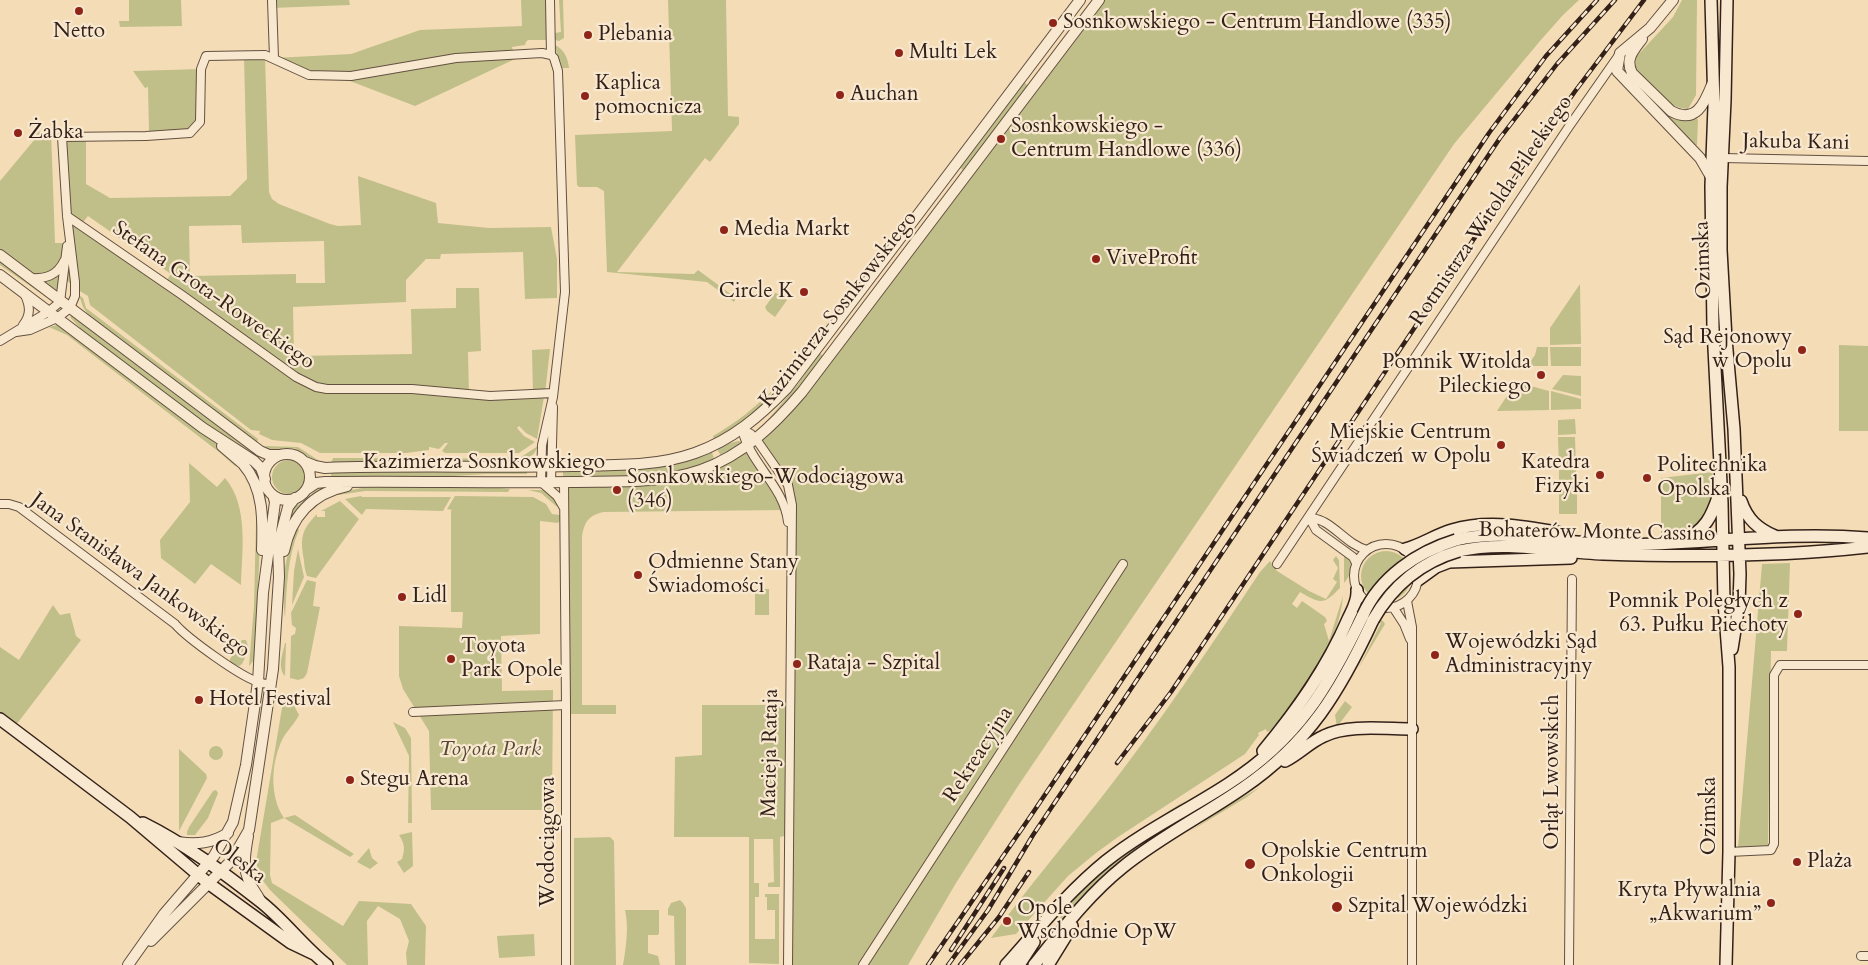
<!DOCTYPE html>
<meta charset="utf-8">
<style>
body{margin:0}
canvas{display:block;background:#f4dcb6}
</style>
<canvas width="1868" height="965"></canvas>
<script>
const context = document.querySelector('canvas').getContext('2d');
context.lineJoin = 'round';
function paint(path, color) {
  context.fillStyle = color;
  context.fill(path, 'evenodd');
}
function stroke(path, color, width, dash) {
  context.strokeStyle = color;
  context.lineWidth = width;
  context.lineCap = dash ? 'butt' : 'round';
  context.setLineDash(dash || []);
  context.stroke(path);
}
function drawText(font, color, halo, rows, align = 'center') {
  context.font = font + ' Cardo,serif';
  context.lineWidth = 4.5;
  context.setLineDash([]);
  context.textBaseline = 'middle';
  context.strokeStyle = halo;
  context.fillStyle = color;
  for (const [text, x, y, turn = 0] of rows) {
    context.save();
    context.translate(x, y);
    context.rotate((+turn || 0) * Math.PI / 180);
    context.textAlign = isNaN(turn) ? turn : align;
    if (halo) context.strokeText(text, 0, 0);
    context.fillText(text, 0, 0);
    context.restore();
  }
}
const green = new Path2D(`
 M129 0H181L182 26 120 27 119 21H129Z
 M272 0H349L350 5 272 8Z
 M521 0H546L548 40H528L526 42 525 45 512 47 515 59 415 106 337 76H315L274 58 351 54 420 30 522 26Z
 M559 0H563L564 38 559 41 555 40V33L561 32Z
 M668 0H726L728 116 739 117V124L710 162 705 158 617 272 694 274 698 270 736 298 734 302 707 282 607 272 604 191 597 187H579L577 185 575 135 672 131Z
 M1099 0H1579L1563 15 1540 41 1454 144 1018 786 956 883 908 965H788V835L780 837V887H768V883L774 882 773 839H754V883H759V897H755V939H775V910H767V897H765V894H779V964L749 963V837H674L675 757 702 755V705H789L790 491 756 439 769 429Z
 M1682 0H1697L1696 95 1688 109C1665 108 1649 84 1635 67L1636 57 1673 17Z
 M555 45C564 49 568 58 569 68H562C561 59 555 53 555 45Z
 M265 55 269 192 272 199 279 204 330 224 338 226 361 225 358 176 436 203 438 223 489 228 551 227 557 259V298L525 299 523 252 441 254 440 259H426L406 280V302L293 307 294 356 412 354 411 309 456 308V288H479L481 351 468 352 469 395 533 394 532 350 550 349 546 385 537 439 526 433 519 426 517 428 524 436 535 442 519 453H445L442 451 448 443H445L439 449 429 447V450L406 453H320L301 443 272 440 259 434 260 431 251 430 90 305 88 296 78 290 70 260 71 284 66 280 60 302 0 253V181L35 139V132L51 131 55 243H67L62 137 86 136V184L110 198 230 196 247 179 244 56ZM88 216 171 274 165 283 81 225ZM241 225 242 243 324 241 325 283H296V274L190 276 189 226Z
 M201 69 200 122 190 133 149 132 148 87 145 88 133 71Z
 M1024 82 1028 86 963 170 959 167Z
 M1661 110 1680 120 1697 118 1698 121 1697 145 1694 146Z
 M0 260 47 296 46 297 0 265Z
 M1580 284 1581 344 1550 345V328Z
 M775 293 778 294 787 300 775 317 767 311 765 307Z
 M79 295 83 298 86 308 258 439 257 445 89 316 83 307Z
 M72 315 226 432 254 450 251 455 213 429 82 330 70 317Z
 M57 325 63 327 218 445 240 466H235L219 452 67 335 49 327Z
 M1839 345 1868 346V431H1839Z
 M1537 347H1548V366H1527L1535 355Z
 M1550 347H1581V366H1551Z
 M820 353 823 356C804 382 785 406 762 429L761 428 798 384Z
 M1563 375 1581 376V396L1552 389Z
 M1516 382 1549 391V410L1497 411Z
 M773 390 760 409 741 424 714 440 713 436C736 423 754 408 773 390Z
 M1551 391 1581 399V409L1551 410Z
 M1575 419 1576 434 1558 435V420Z
 M1558 437H1575L1576 468H1559Z
 M738 441 744 442 721 456 717 449 731 443Z
 M266 446 298 447 324 464 313 461 302 452 294 448H284L274 451 263 449Z
 M538 446C535 453 532 457 525 460 510 466 462 461 445 459L521 457Z
 M748 446 786 510 604 512C589 515 584 522 582 537V705H616V714H566L564 482 680 475Z
 M712 452 714 459C677 475 637 476 597 477 586 477 574 478 563 476V471L666 466 678 464Z
 M333 458H410L421 459 396 462 331 463Z
 M272 477a17 17 0 1 1 34 0a17 17 0 1 1-34 0Z
 M189 463 217 487 225 478C249 506 242 551 241 585L211 564 195 584 161 558 160 540 190 502Z
 M1559 470H1576L1577 490 1559 485Z
 M483 471 527 472V474H486L437 477 331 478V473Z
 M1713 472C1711 483 1713 496 1710 507 1702 531 1683 536 1661 538V478Z
 M323 485 324 489 293 516 289 514C295 504 300 505 308 498 313 493 315 488 323 485Z
 M388 487H489L510 489 508 492 365 491 338 495 335 493 362 488Z
 M1559 488 1577 492V514H1559Z
 M528 490H542L550 492 560 507 556 506 541 493Z
 M361 496 362 497H451L443 511 366 509 362 515 345 499Z
 M455 496 533 497 546 504 552 514 560 515V520L558 523 540 521V634L501 636 502 691 553 690 552 810H431L429 731 403 689 399 676V626L462 628 463 612H451V511L452 510 447 509Z
 M340 501 359 519 316 578 307 576C305 571 304 565 304 560 300 539 301 530 317 514V517H325V511H321Z
 M261 519 255 659 249 666 254 606 256 521Z
 M297 526 299 530C287 558 287 587 285 618 281 583 284 559 297 526Z
 M298 549 304 577 292 605 294 571Z
 M1361 576a25 25 0 1 1 50 0a25 25 0 1 1-50 0Z
 M1344 554C1354 563 1353 573 1344 583Z
 M1336 556 1339 560 1340 588C1324 605 1320 604 1300 592L1292 604 1297 608 1302 601 1325 617 1327 621 1324 624 1329 641 1343 596C1339 647 1301 691 1271 730L1267 732 1266 729 1258 733 1259 735 1245 754 1118 837 1096 853 1068 876 1016 934 991 938C1026 890 1064 845 1101 798 1158 725 1209 649 1260 572L1270 561 1277 571 1309 591 1326 599 1337 582 1333 579 1338 568 1333 560Z
 M1790 563 1787 651H1771L1768 846 1738 847 1762 564Z
 M307 580 316 582 313 606 320 607 307 673 304 678 298 680 290 678 291 636 295 634 296 628 292 625 291 613Z
 M755 589H769V615H755Z
 M53 605 60 615 70 613 76 636 81 640 13 729 0 719V647L19 660Z
 M1360 609 1383 621 1385 624 1358 669 1381 623 1359 611Z
 M242 640H246L249 649 242 664 239 666 230 663V659Z
 M285 643H286L285 676C277 668 283 653 285 643Z
 M1332 686 1334 687 1296 736 1251 777 1204 808 1062 922 1058 920 1087 884 1119 857 1218 796 1315 710Z
 M288 694 299 715C295 723 288 730 283 738 271 762 269 796 284 818L295 815 354 854 350 857 284 818 271 823 270 875 272 883 343 926 359 901 411 904 426 926 425 965H407L406 953 409 941 400 919 378 906 367 921 368 965H347L270 890 260 877 256 862 282 708 285 695Z
 M1345 701 1352 707 1337 727 1335 715Z
 M393 722 405 728 411 738 412 823H408L409 756Z
 M209 753a7 7 0 1 1 14 0a7 7 0 1 1-14 0Z
 M179 749 206 774 207 778 179 831Z
 M1260 787 1247 797 1189 832 1226 807Z
 M216 790 218 793 208 818 195 835H187V832L189 827 213 791Z
 M1186 800 1056 902 1052 903C1094 858 1135 833 1186 800Z
 M412 832 413 866 404 873 397 862 402 859C405 849 405 844 399 835Z
 M610 837 614 841 616 965H574V838Z
 M369 848 372 858 378 863 370 869 357 862Z
 M680 900 683 903 686 908V965H675L674 916 668 915V909L671 903Z
 M625 910H659V933L658 935H648V953L658 956 660 965H623C626 948 629 927 625 910Z
 M534 934 535 956 499 958 497 936Z`);
const minor = new Path2D(`
 M272 0 274 58
 M550 0 551 55
 M1723 158 1868 161
 M67 216 182 295 296 377 316 387 327 389H412L490 396 553 393
 M30 278C45 279 57 276 64 261
 M23 325C31 315 30 306 25 295
 M16 332 30 330 57 318 70 308 75 296V282L67 216 62 137 146 136 190 133 200 122 201 69 206 56 265 55 309 75 351 76 456 58 542 53 551 55 554 58 558 71 565 292 553 397 542 445 541 482 557 496 564 508
 M0 341 48 312 60 302 67 246
 M742 429 751 434 756 439 788 485 792 505 788 965
 M742 429C750 464 784 486 788 522
 M551 482 553 407
 M564 482 566 705V965
 M0 504H9L19 507 175 624C187 638 242 678 259 682 263 684 267 684 271 684
 M1309 517 1316 530 1353 557 1356 563
 M1309 517C1313 518 1319 519 1324 522 1339 530 1349 545 1367 550
 M1354 576a32 32 0 1 1 64 0a32 32 0 1 1-64 0Z
 M1277 564 1568 128 1619 55
 M1407 601 1412 627V965
 M1393 607 1404 624 1410 639
 M413 712 566 705
 M1729 852 1771 850 1774 844V675L1780 665H1868
 M1861 956H1868
 M863 965 1123 564
 M1569 965 1572 579`);
const tertiary = new Path2D(`
 M1673 0 1650 28 1620 53 1617 71 1700 158 1711 177
 M1642 39C1633 51 1625 59 1632 73L1671 111C1697 125 1705 102 1713 82
 M0 255 260 451 269 455H279
 M0 275 203 428 254 461 261 468 265 479
 M222 446C229 452 236 458 243 464 264 488 263 521 262 550
 M264 477a23 23 0 1 1 46 0a23 23 0 1 1-46 0Z
 M305 462 315 466 325 468C407 465 489 468 571 466 613 465 656 467 695 453 732 440 760 416 787 388L1080 0
 M307 489 316 483 325 482C408 481 490 483 572 482 614 481 661 484 701 470 743 455 773 426 802 392L1099 0
 M284 551C291 517 312 493 347 486
 M248 836C245 853 242 868 250 883 253 890 257 894 260 900
 M178 842C197 845 212 843 228 833
 M151 941 231 861 249 830 273 669 279 577 278 545 288 507 295 498
 M128 965 164 914 214 856 233 822 246 765 258 682 263 593 275 502 273 495`);
const secondary = new Path2D(`
 M1711 0 1714 106 1711 186 1713 329 1722 503 1724 602 1729 667V852L1726 965
 M1727 0 1725 100 1721 187V250L1726 339 1734 429 1740 574 1739 605 1732 649
 M1741 501C1747 519 1758 529 1775 536
 M1456 540C1510 527 1567 545 1622 545 1704 544 1786 531 1868 538
 M1683 540C1705 531 1712 516 1719 494
 M1405 549C1421 545 1435 535 1452 530 1488 519 1530 527 1566 534
 M1459 551C1505 540 1556 552 1603 554 1691 557 1780 557 1868 547
 M1418 580 1436 567 1449 562 1571 558
 M0 719 130 817 208 883 291 943 314 954
 M1263 751C1297 710 1327 668 1348 619 1352 610 1358 601 1357 590
 M1285 761C1299 754 1310 742 1324 736 1347 724 1386 729 1412 729
 M143 823C185 844 223 872 261 902 285 921 303 946 327 965
 M1006 965C1038 929 1069 891 1106 861 1144 831 1188 810 1228 784 1298 739 1328 688 1363 615
 M1019 965 1034 942
 M1034 965C1062 930 1088 895 1123 867 1160 837 1204 815 1243 788 1309 743 1340 691 1373 620
 M1048 965 1072 926`);
const rail = new Path2D(`
 M1117 763 1171 692 1534 149 1576 90 1644 0
 M951 950 1004 868
 M928 965 1030 817 1489 133 1546 56 1597 0
 M948 965 988 910 1033 835 1500 138 1557 64 1615 0
 M960 965 999 917 1029 872`);
const secondaryBridge = new Path2D(`
 M1363 615C1380 577 1417 552 1456 540
 M1373 620C1393 585 1421 562 1459 551`);
const markers = [
 [79,11,5,"#8f2418"],
 [1053,23,5,"#8f2418"],
 [588,35,5,"#8f2418"],
 [899,53,5,"#8f2418"],
 [840,95,5,"#8f2418"],
 [585,96,5,"#8f2418"],
 [18,133,5,"#8f2418"],
 [1001,139,5,"#8f2418"],
 [724,230,5,"#8f2418"],
 [1096,259,5,"#8f2418"],
 [804,292,5,"#8f2418"],
 [1802,350,5,"#8f2418"],
 [1541,375,5,"#8f2418"],
 [1501,445,5,"#8f2418"],
 [1600,475,5,"#8f2418"],
 [1647,478,5,"#8f2418"],
 [617,490,5,"#8f2418"],
 [638,575,5,"#8f2418"],
 [402,597,5,"#8f2418"],
 [1798,614,5,"#8f2418"],
 [1435,655,5,"#8f2418"],
 [451,659,5,"#8f2418"],
 [797,664,5,"#8f2418"],
 [199,700,5,"#8f2418"],
 [350,780,5,"#8f2418"],
 [1797,862,5,"#8f2418"],
 [1250,864,6,"#8f2418"],
 [1771,903,5,"#8f2418"],
 [1337,907,6,"#8f2418"],
 [1007,921,5,"#8f2418"]
];
const poiNames = [
 ["Sosnkowskiego - Centrum Handlowe (335)",1063,23],
 ["Netto",79,32,"center"],
 ["Plebania",598,35],
 ["Multi Lek",909,53],
 ["Kaplica",595,84],
 ["pomocnicza",595,108],
 ["Auchan",850,95],
 ["Sosnkowskiego -",1011,127],
 ["Centrum Handlowe (336)",1011,151],
 ["Żabka",28,133],
 ["Media Markt",734,230],
 ["ViveProfit",1106,259],
 ["Circle K",794,292,"right"],
 ["Sąd Rejonowy",1792,338,"right"],
 ["w Opolu",1792,362,"right"],
 ["Pomnik Witolda",1531,363,"right"],
 ["Pileckiego",1531,387,"right"],
 ["Miejskie Centrum",1491,433,"right"],
 ["Świadczeń w Opolu",1491,457,"right"],
 ["Katedra",1590,463,"right"],
 ["Fizyki",1590,487,"right"],
 ["Politechnika",1657,466],
 ["Opolska",1657,490],
 ["Sosnkowskiego-Wodociągowa",627,478],
 ["(346)",627,502],
 ["Odmienne Stany",648,563],
 ["Świadomości",648,587],
 ["Lidl",412,597],
 ["Pomnik Poległych z",1788,602,"right"],
 ["63. Pułku Piechoty",1788,626,"right"],
 ["Wojewódzki Sąd",1445,643],
 ["Administracyjny",1445,667],
 ["Toyota",461,647],
 ["Park Opole",461,671],
 ["Rataja - Szpital",807,664],
 ["Hotel Festival",209,700],
 ["Stegu Arena",360,780],
 ["Opolskie Centrum",1261,852],
 ["Onkologii",1261,876],
 ["Plaża",1807,862],
 ["Kryta Pływalnia",1761,891,"right"],
 ["„Akwarium”",1761,915,"right"],
 ["Szpital Wojewódzki",1348,907],
 ["Opole",1017,909],
 ["Wschodnie OpW",1017,933]
];
const streetNames = [
 ["Jakuba Kani",1796,143,1],
 ["Rotmistrza Witolda Pileckiego",1492,211,-56],
 ["Ozimska",1704,260,-92],
 ["Stefana Grota-Roweckiego",213,296,35],
 ["Kazimierza Sosnkowskiego",839,310,-52],
 ["Kazimierza Sosnkowskiego",484,463],
 ["Bohaterów Monte Cassino",1597,533,1],
 ["Jana Stanisława Jankowskiego",140,576,36],
 ["Macieja Rataja",771,753,-89],
 ["Rekreacyjna",979,755,-57],
 ["Orląt Lwowskich",1553,772,-90],
 ["Ozimska",1710,816,-90],
 ["Wodociągowa",549,842,-90],
 ["Oleska",239,862,37]
];
const parkNames = [
 ["Toyota Park",490,750]
];
paint(green, '#c1bf89');
stroke(minor, '#635040', 10);
stroke(tertiary, '#635040', 12);
stroke(secondary, '#332119', 14);
stroke(minor, '#f8e8d0', 8);
stroke(tertiary, '#f8e8d0', 10);
stroke(secondary, '#f8e8d0', 11);
stroke(rail, '#332119', 4.5);
stroke(rail, '#f8e8d0', 2.5, [8]);
stroke(secondaryBridge, '#332119', 14, []);
stroke(secondaryBridge, '#f8e8d0', 11);
for (const [x, y, r, color] of markers) {
  const dot = new Path2D();
  dot.arc(x, y, r, 0, 2 * Math.PI);
  context.fillStyle = color;
  context.fill(dot);
  stroke(dot, '#f8e8d0', 2);
}
drawText('21px', '#332119', '#f8e8d0', poiNames, 'left');
drawText('21px', '#332119', '#f8e8d0', streetNames);
drawText('italic 21px', '#564835', '#f8e8d0', parkNames);
</script>
